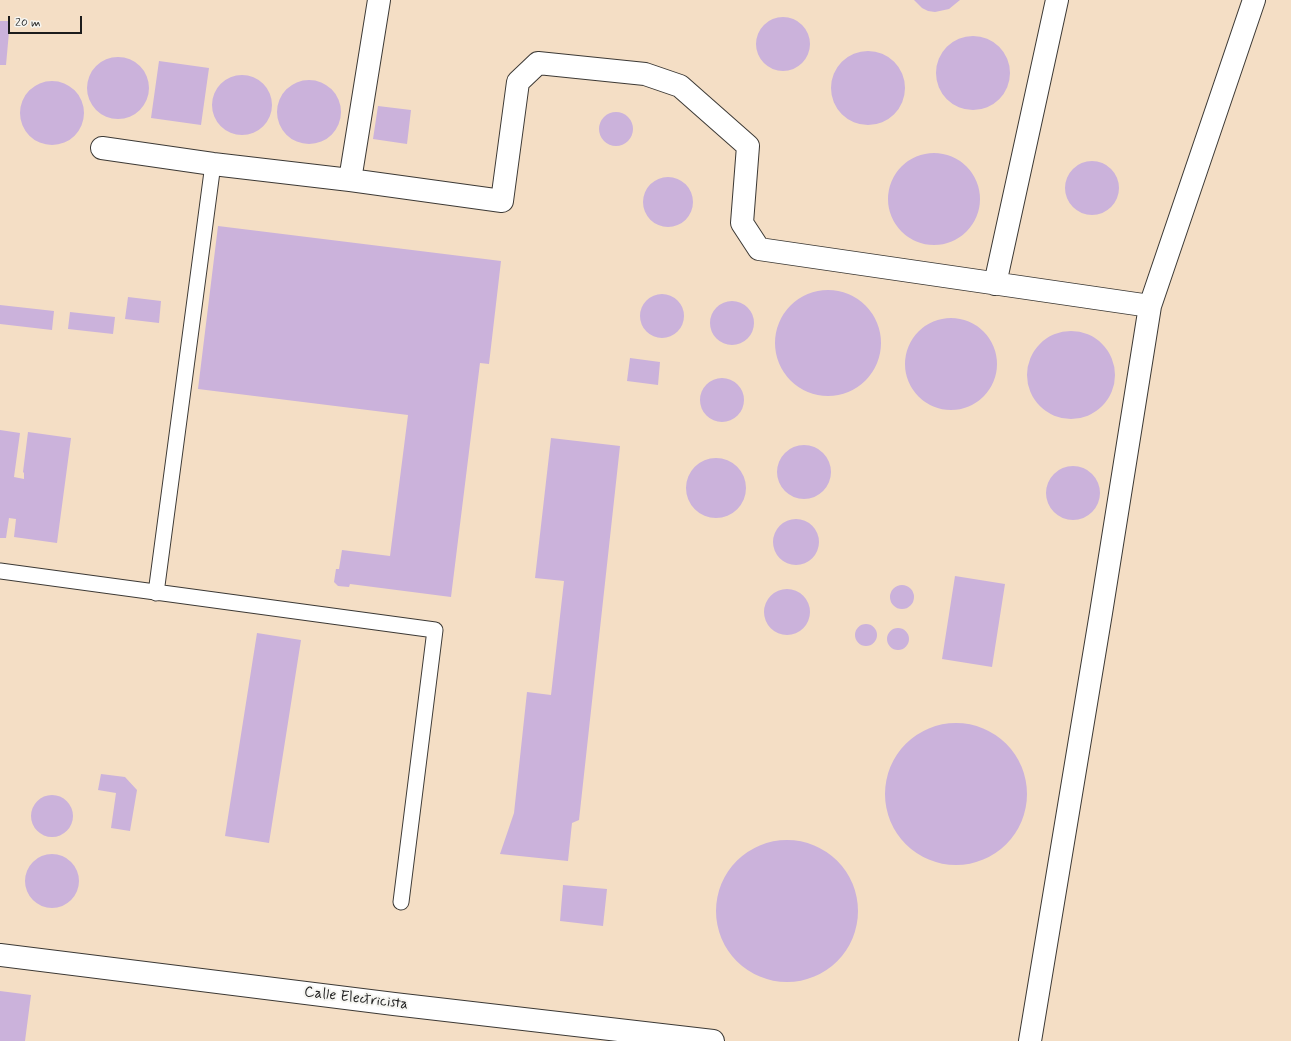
<!DOCTYPE html>
<style>
body{margin:0}
#map{position:relative;width:1291px;height:1041px;overflow:hidden;background:#f4dec5;font-family:Mynerve,sans-serif}
canvas{display:block}
.scale{position:absolute;left:8px;top:16px;width:74px;height:18px;box-sizing:border-box;border:2px solid #1c1c1c;border-top:0;padding-left:5px;font-size:12px;line-height:14px;white-space:nowrap;color:#1c1c1c;-webkit-text-stroke:3px #f6f6f2;paint-order:stroke}
</style>
<div id="map">
<canvas width="1291" height="1041"></canvas>
<div class="scale">20 m</div>
</div>
<script>
const context = document.querySelector('canvas').getContext('2d');
context.lineJoin = 'round';
function paint(path, color) {
  context.fillStyle = color;
  context.fill(path, 'evenodd');
}
function stroke(path, color, width, dash) {
  context.strokeStyle = color;
  context.lineWidth = width;
  context.lineCap = dash ? 'butt' : 'round';
  context.setLineDash(dash || []);
  context.stroke(path);
}
function drawText(font, color, halo, rows, align = 'center') {
  context.font = font + ' Mynerve,sans-serif';
  context.lineWidth = 4;
  context.setLineDash([]);
  context.textBaseline = 'middle';
  context.strokeStyle = halo;
  context.fillStyle = color;
  for (const [text, x, y, turn = 0] of rows) {
    context.save();
    context.translate(x, y);
    context.rotate((+turn || 0) * Math.PI / 180);
    context.textAlign = isNaN(turn) ? turn : align;
    if (halo) context.strokeText(text, 0, 0);
    context.fillText(text, 0, 0);
    context.restore();
  }
}
const building = new Path2D(`
 M914 0H960L949 9 935 12 928 11 922 8Z
 M756 44a27 27 0 1 1 54 0a27 27 0 1 1-54 0Z
 M0 21H10L6 65H0Z
 M936 73a37 37 0 1 1 74 0a37 37 0 1 1-74 0Z
 M831 88a37 37 0 1 1 74 0a37 37 0 1 1-74 0Z
 M87 88a31 31 0 1 1 62 0a31 31 0 1 1-62 0Z
 M159 61 209 68 201 125 151 118Z
 M212 105a30 30 0 1 1 60 0a30 30 0 1 1-60 0Z
 M277 112a32 32 0 1 1 64 0a32 32 0 1 1-64 0Z
 M20 113a32 32 0 1 1 64 0a32 32 0 1 1-64 0Z
 M378 106 411 110 407 144 373 139Z
 M599 129a17 17 0 1 1 34 0a17 17 0 1 1-34 0Z
 M888 199a46 46 0 1 1 92 0a46 46 0 1 1-92 0Z
 M1065 188a27 27 0 1 1 54 0a27 27 0 1 1-54 0Z
 M643 202a25 25 0 1 1 50 0a25 25 0 1 1-50 0Z
 M218 226 501 261 489 364 480 363 451 597 350 584 349 587 338 586 334 582 336 569H339L342 550 390 556 408 415 198 389Z
 M775 343a53 53 0 1 1 106 0a53 53 0 1 1-106 0Z
 M640 316a22 22 0 1 1 44 0a22 22 0 1 1-44 0Z
 M128 297 161 301 159 323 125 319Z
 M710 323a22 22 0 1 1 44 0a22 22 0 1 1-44 0Z
 M0 305 54 311 52 330 0 324Z
 M70 312 115 317 113 334 68 329Z
 M905 364a46 46 0 1 1 92 0a46 46 0 1 1-92 0Z
 M1027 375a44 44 0 1 1 88 0a44 44 0 1 1-88 0Z
 M630 358 660 362 658 385 627 381Z
 M700 400a22 22 0 1 1 44 0a22 22 0 1 1-44 0Z
 M0 430 20 433 14 477 24 479V473L23 472 28 432 71 438 57 543 14 537 16 519 9 518 6 538H0Z
 M551 438 620 446 579 820 572 823 568 861 500 854 514 813 527 692 551 695 564 581 535 578Z
 M777 472a27 27 0 1 1 54 0a27 27 0 1 1-54 0Z
 M686 488a30 30 0 1 1 60 0a30 30 0 1 1-60 0Z
 M1046 493a27 27 0 1 1 54 0a27 27 0 1 1-54 0Z
 M773 542a23 23 0 1 1 46 0a23 23 0 1 1-46 0Z
 M955 576 1005 584 992 667 942 659Z
 M890 597a12 12 0 1 1 24 0a12 12 0 1 1-24 0Z
 M764 612a23 23 0 1 1 46 0a23 23 0 1 1-46 0Z
 M855 635a11 11 0 1 1 22 0a11 11 0 1 1-22 0Z
 M887 639a11 11 0 1 1 22 0a11 11 0 1 1-22 0Z
 M257 633 301 640 269 843 225 836Z
 M885 794a71 71 0 1 1 142 0a71 71 0 1 1-142 0Z
 M101 774 125 777 137 790 130 831 111 828 116 793 98 790Z
 M31 816a21 21 0 1 1 42 0a21 21 0 1 1-42 0Z
 M716 911a71 71 0 1 1 142 0a71 71 0 1 1-142 0Z
 M25 881a27 27 0 1 1 54 0a27 27 0 1 1-54 0Z
 M563 885 607 889 603 926 560 921Z
 M0 991 31 995 25 1041H0Z`);
const lane = new Path2D(`
 M0 571 435 630 401 902
 M156 593 213 164`);
const street = new Path2D(`
 M102 148 213 164 350 180 502 201 518 82 538 63 645 74 680 86 748 146 742 223 759 249 1150 306 1254 0
 M350 180 379 0
 M995 284 1057 0
 M0 955 394 1004 713 1041
 M1030 1041 1101 613 1150 306`);
const streetNames = [
 ["Calle Electricista",356,999,7]
];
paint(building, '#cbb2db');
stroke(lane, '#3c3935', 17);
stroke(street, '#3c3935', 24);
stroke(lane, '#fff', 15);
stroke(street, '#fff', 22);
drawText('15px', '#1c1c1c', '#f6f6f2', streetNames);
</script>
